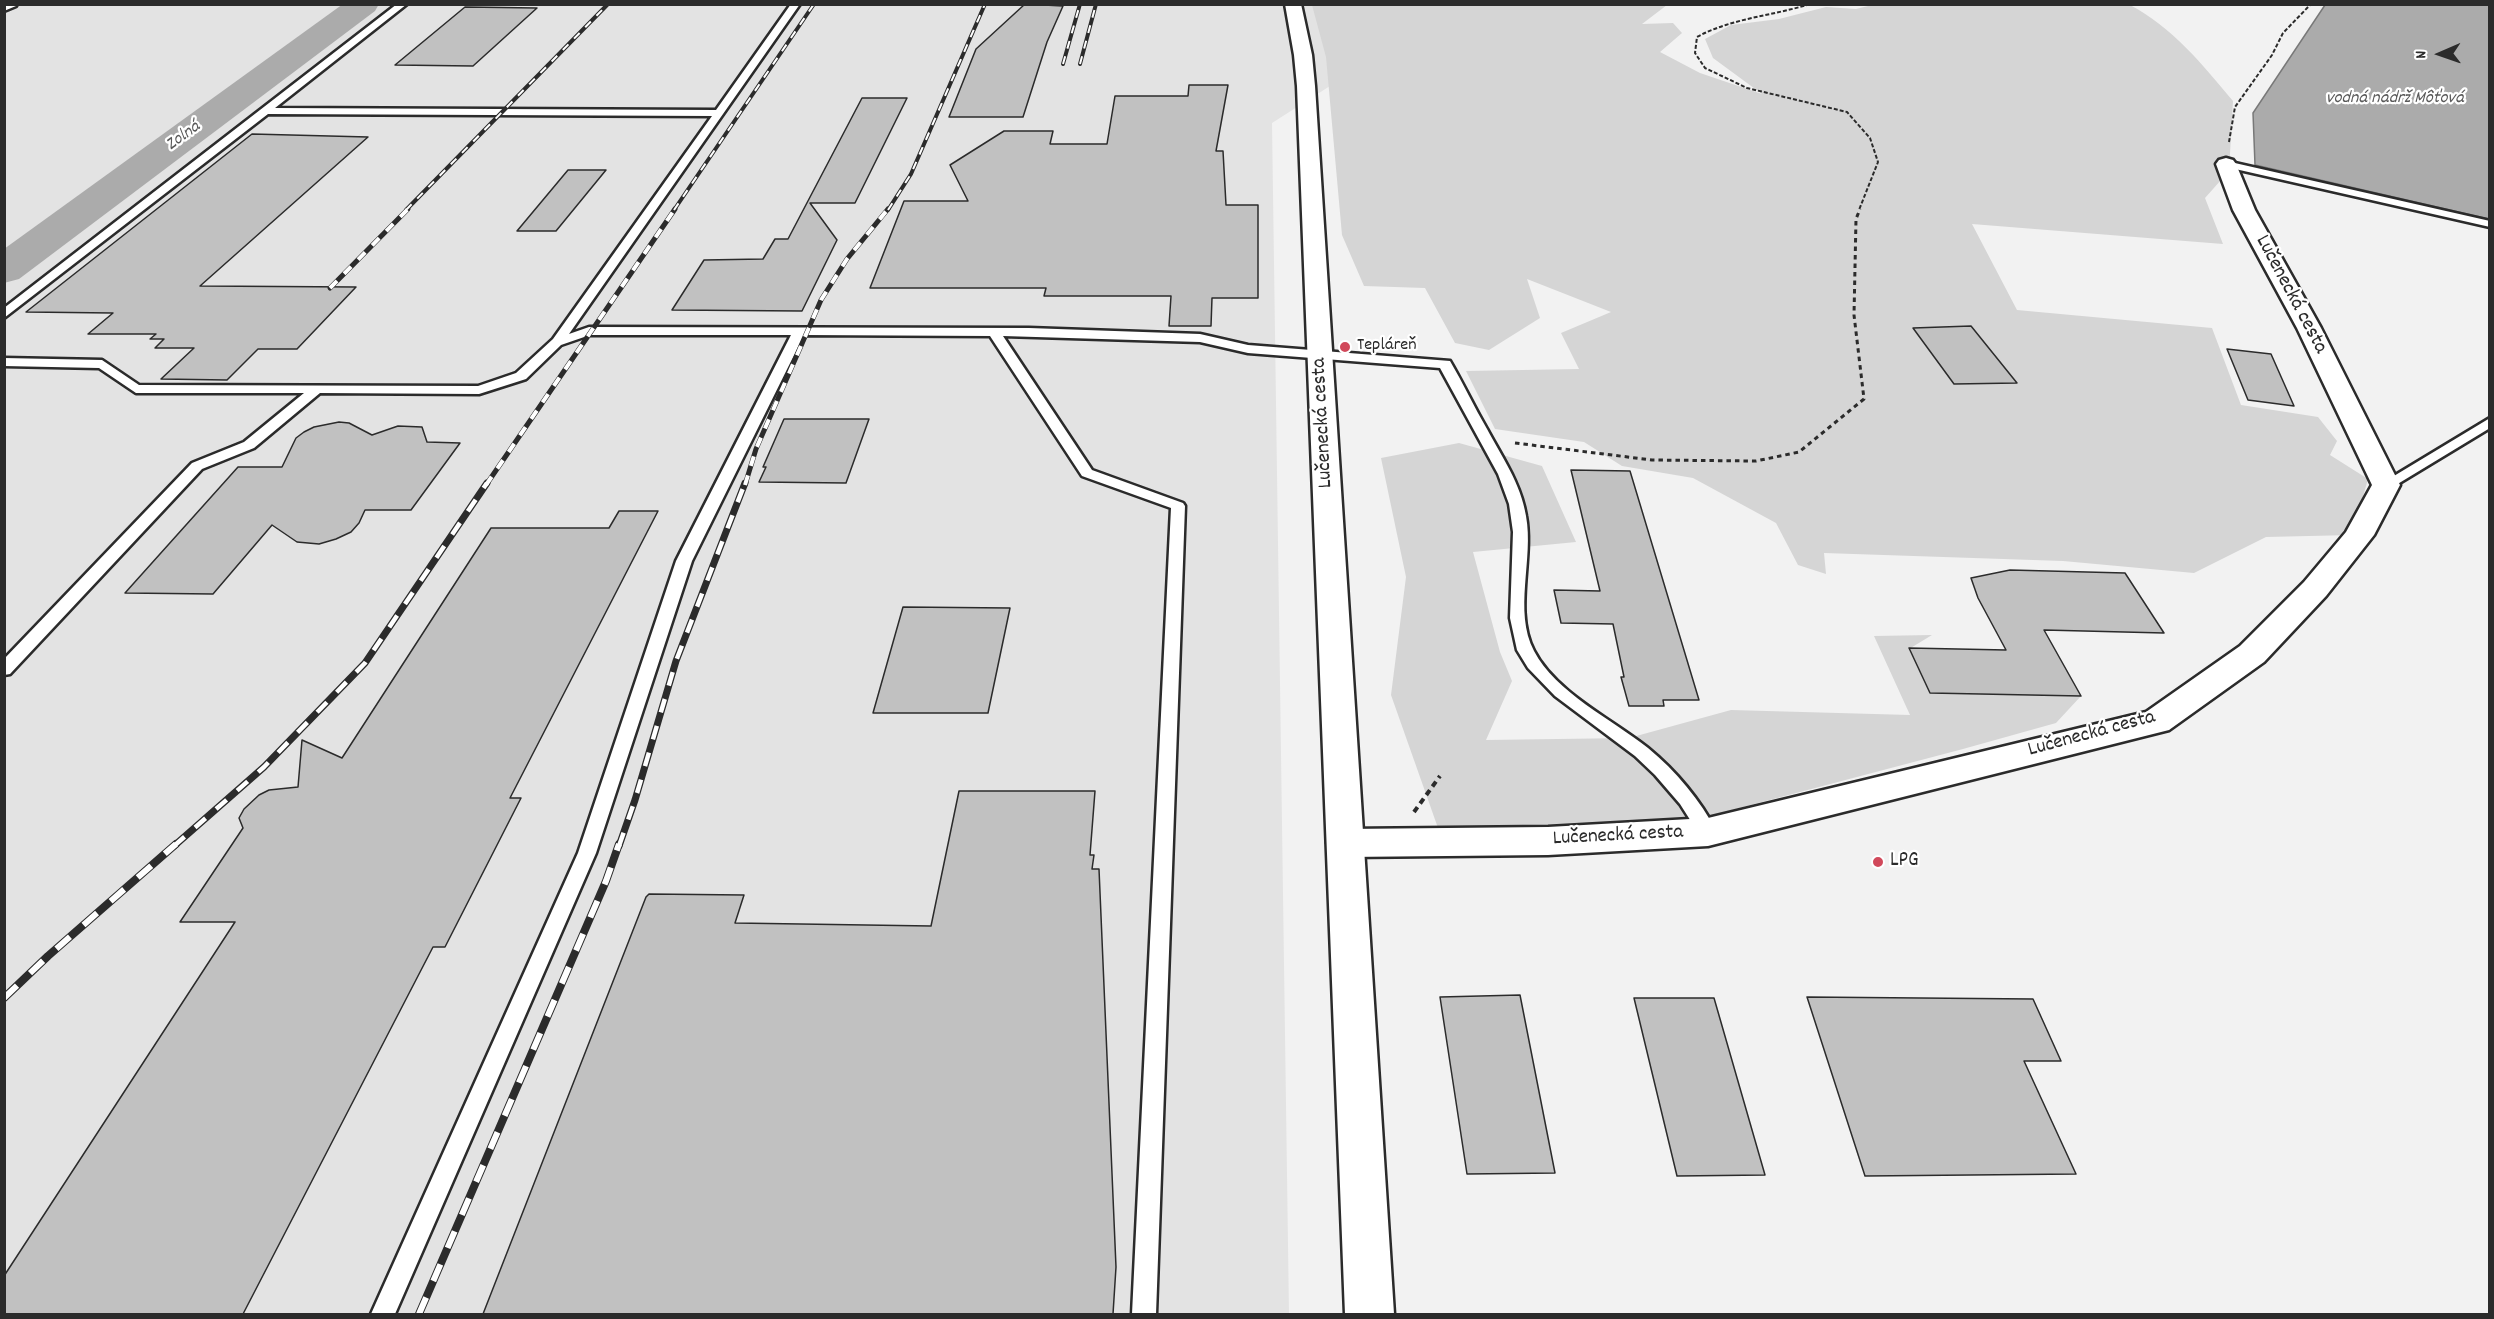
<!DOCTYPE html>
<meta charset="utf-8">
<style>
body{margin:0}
#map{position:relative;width:2494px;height:1319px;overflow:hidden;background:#f2f2f2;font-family:Dekko,sans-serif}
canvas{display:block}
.frame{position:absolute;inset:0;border:6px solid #2b2b2b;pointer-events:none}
.north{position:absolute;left:2410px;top:24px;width:60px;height:60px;-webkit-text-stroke:4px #fff;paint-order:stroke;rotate:268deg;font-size:16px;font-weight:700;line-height:24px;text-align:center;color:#2b2b2b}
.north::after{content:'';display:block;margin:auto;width:21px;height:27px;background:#2b2b2b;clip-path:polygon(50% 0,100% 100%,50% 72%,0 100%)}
</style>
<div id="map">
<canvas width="2494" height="1319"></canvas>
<div class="frame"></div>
<div class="north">N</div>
</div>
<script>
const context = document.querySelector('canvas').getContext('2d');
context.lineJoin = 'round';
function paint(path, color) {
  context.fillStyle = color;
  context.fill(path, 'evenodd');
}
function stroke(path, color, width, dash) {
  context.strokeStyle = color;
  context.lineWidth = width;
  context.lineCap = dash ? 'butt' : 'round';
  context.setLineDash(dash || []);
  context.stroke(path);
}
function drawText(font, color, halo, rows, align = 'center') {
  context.font = font + ' Dekko,sans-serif';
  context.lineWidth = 4.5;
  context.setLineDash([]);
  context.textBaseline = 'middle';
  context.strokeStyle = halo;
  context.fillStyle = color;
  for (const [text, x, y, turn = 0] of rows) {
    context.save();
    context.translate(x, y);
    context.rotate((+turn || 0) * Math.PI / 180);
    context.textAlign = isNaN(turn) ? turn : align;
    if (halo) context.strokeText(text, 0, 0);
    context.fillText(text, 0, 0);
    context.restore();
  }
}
const built = new Path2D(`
 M5 5H1457L1272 123 1289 1314H5Z`);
const green = new Path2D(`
 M1876 4 2130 5C2172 27 2203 65 2233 101L2229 171 2205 198 2223 244 1972 224 2017 310 2212 328 2241 405 2318 417 2337 441 2330 455 2368 479 2352 535 2266 537 2194 573 2063 561 1824 553 1826 574 1798 565 1776 523 1693 478 1622 466 1584 442 1495 429 1466 371 1579 369 1561 333 1611 312 1527 279 1540 318 1489 350 1455 343 1425 288 1364 286 1342 235 1326 57 1312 5H1667L1642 24 1673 23 1682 33 1660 52 1700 73 1762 94 1713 58 1705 39 1731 25 1779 19 1826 7 1856 9Z
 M1459 443 1542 466 1576 542 1473 552 1500 652 1512 681 1486 740 1629 738 1731 710 1910 715 1874 636 1932 635 1909 649 1930 693 2081 696 2056 723 1963 749 1671 826 1438 828 1391 695 1406 577 1381 458Z`);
const water = new Path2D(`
 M2325 5H2489V219L2255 165 2253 113Z`);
const river = new Path2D(`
 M343 4H379L375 11 19 279 4 283V249Z`);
const building = new Path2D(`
 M1025 4 1063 6 1047 42 1023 117H949L976 49Z
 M465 7 537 8 473 66 395 65Z
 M1189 85H1228L1216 151H1223L1226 205H1258V298H1212L1211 326H1169L1171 296H1044L1046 288H870L904 201H968L950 165 1004 131H1053L1050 144H1107L1115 96H1188Z
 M862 98H907L855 203H810L837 240 802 311 672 310 704 260 763 259 775 239H788Z
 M252 134 368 137 200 286 356 287 297 349H258L227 380 161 379 194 348H155L164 339H150L156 334H88L113 313 26 312Z
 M568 170H606L556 231H517Z
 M1971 326 2017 383 1954 384 1913 328Z
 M2227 349 2271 354 2294 406 2248 400Z
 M784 419H869L846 483 759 482 766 467H763Z
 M339 422 349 423 372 435 398 426 422 427 427 442 460 443 411 510H365L359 523 351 532 336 539 319 544 297 542 272 525 213 594 125 593 238 467H282L296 438 304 432 314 427Z
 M1571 470 1630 471 1699 700H1663L1664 706H1629L1621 677H1624L1613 624 1561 623 1554 590 1600 591Z
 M619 511H658L510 798H521L445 947H433L243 1314H4V1276L235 922H180L243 828 239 818 244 809 259 795 269 790 298 787 302 740 342 758 491 528H609Z
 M2010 570 2125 573 2164 633 2044 630 2081 696 1930 693 1909 648 2006 650 1978 598 1971 578Z
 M903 607 1010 608 988 713H873Z
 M959 791H1095L1090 855H1094L1092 869H1099L1116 1267 1113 1314H483L646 897 649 894 744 895 735 923 931 926Z
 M1520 995 1555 1173 1467 1174 1440 997Z
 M1807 997 2033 999 2061 1061H2024L2076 1174 1865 1176Z
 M1634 998H1714L1765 1175 1677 1176Z`);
const pathFar2 = new Path2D(`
 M1810 4C1772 16 1732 18 1697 37L1695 53 1705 68 1747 88 1847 112 1870 138 1878 162 1859 210
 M2229 142 2235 107 2272 55 2283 33 2311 4`);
const pathFar1 = new Path2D(`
 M1515 443 1652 460 1756 461 1799 452 1864 399 1854 315 1856 219 1860 209`);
const path = new Path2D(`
 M1414 812 1440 776`);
const service = new Path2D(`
 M17 4 16 6 4 11V5Z
 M397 4H407L275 108 716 110 791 4H800L569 334 589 327 1029 328 1200 334 1248 345 1450 361C1463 383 1474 407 1487 429 1502 457 1521 484 1526 516 1534 559 1513 611 1534 651 1555 692 1613 720 1648 748 1676 771 1700 800 1717 832L1715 837 1708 839 1701 837 1680 804 1655 775 1635 756 1555 696 1528 668 1517 650 1510 618 1513 532 1509 504 1498 474 1440 368 1248 353 1200 342 1003 336 1092 470 1183 503 1185 506 1156 1314H1132L1171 508 1082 476 990 336 804 335 692 561 596 853 395 1314H371L578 853 676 561 791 335H590L561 345 526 379 479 394 320 393 254 448 202 469 10 674 4 675V659L192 463 244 442 304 393H136L99 368 4 366V358L102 360 139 385 478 386 516 373 553 339 712 116 268 114 4 318V308Z
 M2226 161 2490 221V227L2222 166 2221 164Z
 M2490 418V428L2391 488H2381L2379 485Z`);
const minor = new Path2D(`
 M2226 158 2233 160 2236 164 2255 210 2321 328 2400 485 2374 535 2326 596 2264 662 2169 730 1708 846 1548 855 1346 857 1333 853 1327 843 1333 833 1346 829 1548 827 1708 818 2146 712 2240 646 2304 582 2346 532 2372 485 2297 328 2233 210 2216 164 2219 160Z`);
const primary = new Path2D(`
 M1285 4H1301L1312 55 1315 86 1394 1314H1345L1297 86 1294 55Z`);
const railFar3 = new Path2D(`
 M1063 64 1080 4
 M1080 64 1096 4
 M406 210 608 4
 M674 210 814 4
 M888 210 911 174 985 4`);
const railFar2 = new Path2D(`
 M330 288 408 209
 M486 485 675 209
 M745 485 756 449 821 300 847 259 888 209`);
const railFar1 = new Path2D(`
 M174 846 264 767 365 663 487 483
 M619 846 635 800 676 661 745 483`);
const rail = new Path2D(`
 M4 998 48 956 176 844
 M419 1314 606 881 619 844`);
const markers = [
 [1345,347,6,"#d1495b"],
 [1878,862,6,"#d1495b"]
];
const farWaternames = [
 ["vodná nádrž Môťová",2395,100],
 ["Zolná",184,137,-36]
];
const farPoinames = [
 ["Tepláreň",1357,347]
];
const streetNames = [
 ["Lučenecká cesta",2290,295,62],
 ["Lučenecká cesta",1324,423,-93],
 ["Lučenecká cesta",2092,735,-15],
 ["Lučenecká cesta",1618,837,-3]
];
const poiNames = [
 ["LPG",1890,862]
];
paint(built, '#e3e3e3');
paint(green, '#d5d5d5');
paint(water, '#ababab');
stroke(water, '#787878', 1.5);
paint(river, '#ababab');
paint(building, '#c1c1c1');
stroke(building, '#2b2b2b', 1.5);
stroke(service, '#2b2b2b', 5);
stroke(minor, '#2b2b2b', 5);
stroke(primary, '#2b2b2b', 5);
stroke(pathFar2, '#2b2b2b', 2, [4, 2]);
stroke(pathFar1, '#2b2b2b', 3, [4.5, 4]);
stroke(path, '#2b2b2b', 4, [6, 4.5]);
paint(service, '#fff');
paint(minor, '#fff');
paint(primary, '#fff');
stroke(railFar3, '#2b2b2b', 4);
stroke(railFar2, '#2b2b2b', 5);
stroke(railFar1, '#2b2b2b', 7);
stroke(rail, '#2b2b2b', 8);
stroke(railFar3, '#fff', 2, [8]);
stroke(railFar2, '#fff', 4, [10]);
stroke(railFar1, '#fff', 4.5, [14]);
stroke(rail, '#fff', 6, [18]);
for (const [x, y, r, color] of markers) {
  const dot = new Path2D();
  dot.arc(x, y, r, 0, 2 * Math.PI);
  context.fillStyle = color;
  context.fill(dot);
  stroke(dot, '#fff', 2);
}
drawText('italic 18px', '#585858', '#fff', farWaternames);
drawText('18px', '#2b2b2b', '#fff', farPoinames, 'left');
drawText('21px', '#2b2b2b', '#fff', streetNames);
drawText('21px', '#2b2b2b', '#fff', poiNames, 'left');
</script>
